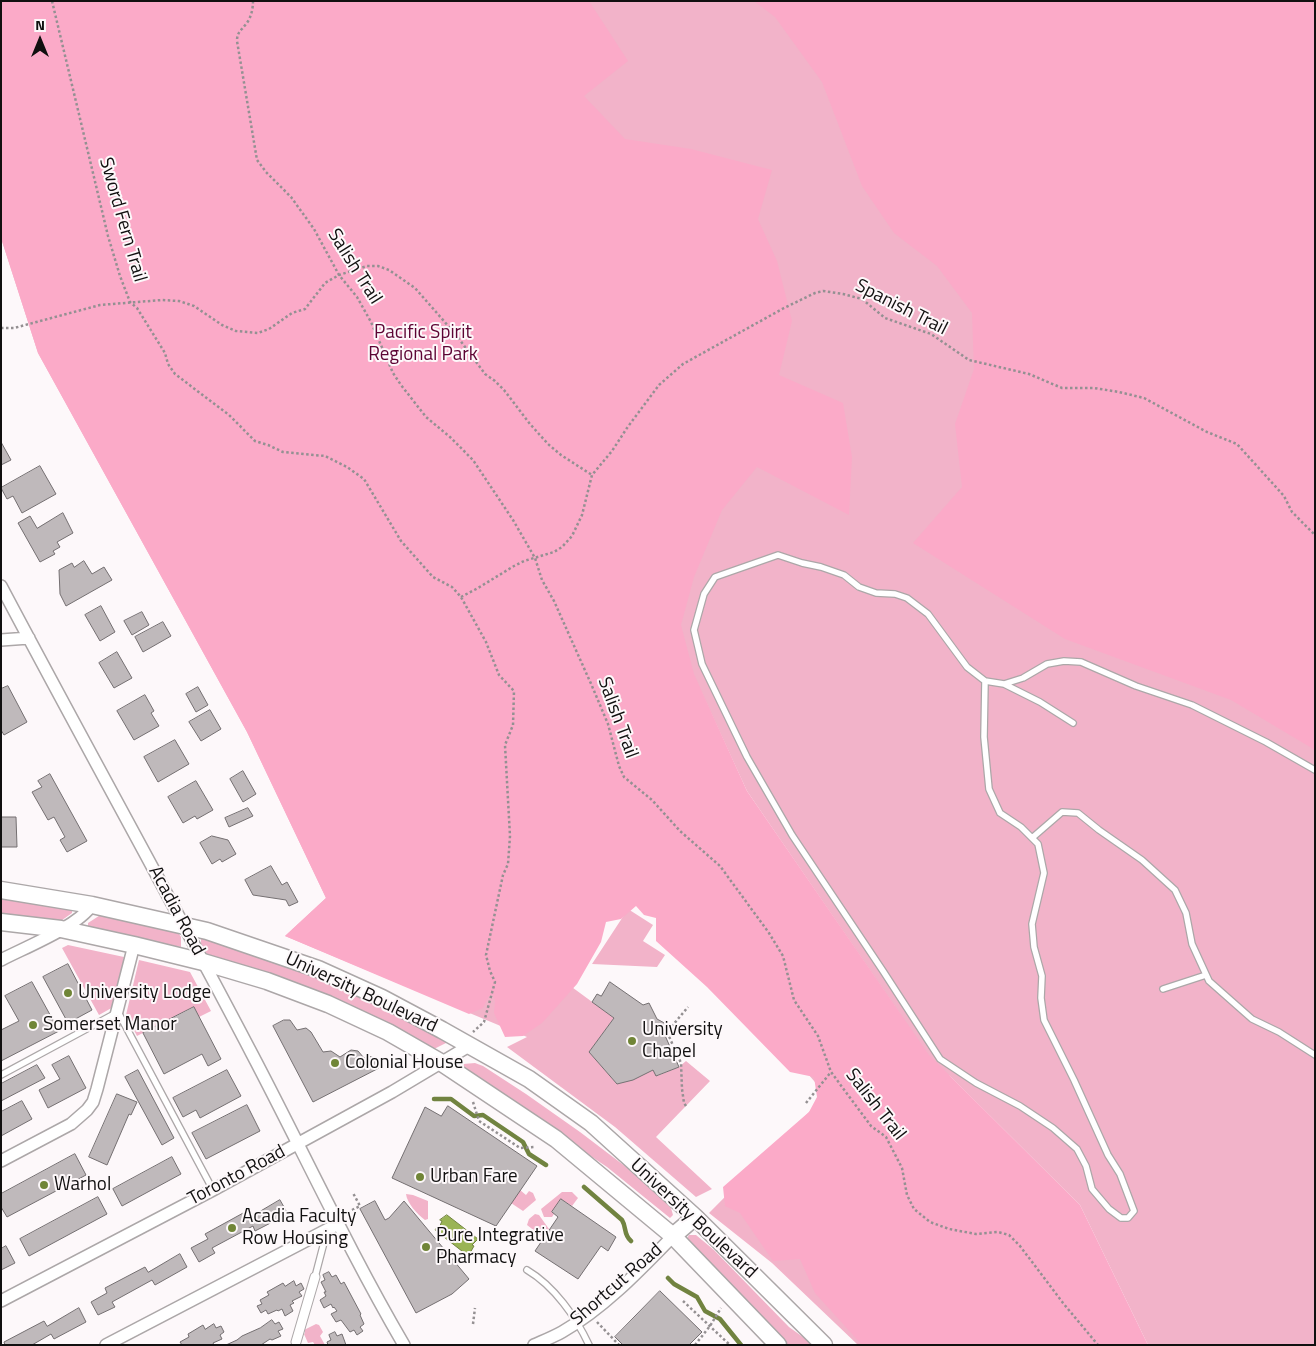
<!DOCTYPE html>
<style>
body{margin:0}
#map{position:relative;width:1316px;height:1346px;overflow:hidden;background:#fdf8fa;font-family:"Titillium Web",sans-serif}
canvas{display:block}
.frame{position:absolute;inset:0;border:2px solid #111010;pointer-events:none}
.north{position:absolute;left:15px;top:15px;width:50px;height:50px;-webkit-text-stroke:4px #fdf8fa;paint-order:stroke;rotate:0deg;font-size:14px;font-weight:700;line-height:20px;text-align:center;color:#111010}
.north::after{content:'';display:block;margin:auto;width:18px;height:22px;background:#111010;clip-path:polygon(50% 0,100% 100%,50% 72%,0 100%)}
</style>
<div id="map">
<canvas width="1316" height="1346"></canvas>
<div class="frame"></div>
<div class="north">N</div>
</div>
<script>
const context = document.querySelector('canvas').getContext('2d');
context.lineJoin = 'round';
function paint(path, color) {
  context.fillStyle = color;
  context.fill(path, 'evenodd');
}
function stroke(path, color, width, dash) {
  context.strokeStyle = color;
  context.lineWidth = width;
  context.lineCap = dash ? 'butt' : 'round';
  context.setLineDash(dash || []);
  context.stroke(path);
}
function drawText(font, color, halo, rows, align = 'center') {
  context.font = font + ' "Titillium Web",sans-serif';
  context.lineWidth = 4;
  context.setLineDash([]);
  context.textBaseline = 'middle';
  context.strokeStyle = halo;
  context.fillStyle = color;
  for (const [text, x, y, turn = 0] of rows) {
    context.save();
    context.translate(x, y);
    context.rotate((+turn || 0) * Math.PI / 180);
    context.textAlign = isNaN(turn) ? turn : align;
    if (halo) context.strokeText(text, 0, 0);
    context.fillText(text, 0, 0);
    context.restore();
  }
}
const green = new Path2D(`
 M1 1H1315V1345H1148L1080 1205 949 1075 1147 1345H858L772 1263 709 1213 826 1095 656 896 626 890 565 982 614 1018 589 1052 617 1084 633 1080 653 1070 657 1076 679 1067 686 1061 710 1081 656 1137 712 1189 696 1197 615 1127 507 1047 527 1037 285 936 326 898 247 732 38 353 1 238ZM701 691 747 791 900 1014 761 840Z
 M1 896 72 909V913L58 923 1 917Z
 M628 909 653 925 643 941 665 955 657 967 592 964Z
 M105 912 175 928 181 937V947L90 929 88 926V923Z
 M201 937 319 975 447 1039 446 1043 430 1051 209 958 201 945Z
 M68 945 124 957 115 1006 99 1015 62 948Z
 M139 960 190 972 211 1011 199 1017 193 1007 137 1036 126 1015Z
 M475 1063 483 1066 526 1094 580 1132 659 1192 671 1208 673 1215 670 1218 607 1167 463 1070V1064Z
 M520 1190 526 1195 529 1191 533 1193 536 1200 523 1211 511 1203Z
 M562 1192H572L578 1198 572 1206 561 1199 552 1212 554 1214 552 1217H544L541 1209Z
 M406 1194 413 1195 428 1201V1219L425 1220C417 1214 407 1203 406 1194Z
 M535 1214 539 1215 549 1229 544 1238 527 1225 529 1219Z
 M689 1235H696L714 1250 789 1327 814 1345H787L686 1240Z
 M316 1324 319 1325 323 1332 320 1336 325 1345H315L313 1342 308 1343 304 1334 305 1333 304 1330Z`);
const forest = new Path2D(`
 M1 1H589L628 61 584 96 625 139 691 149 772 170 758 219 777 261 792 321 779 375 843 403 852 457 849 515 757 467 722 510 694 577 681 625 694 674 747 791 929 1055 1080 1205 1148 1345H862L815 1293 800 1259 773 1261 740 1213 725 1206 723 1187 809 1112 817 1097 814 1077 790 1072 707 987 656 941V918L644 915 636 906 621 919 606 922 601 942 577 984 542 1023 523 1036 505 1037 494 1013 495 1001 493 995 489 996 483 1008 469 1014 285 936 326 898 247 732 38 353 1 238Z
 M754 1H1315V750L1231 700 1065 639 913 543 962 487 955 424 974 369 972 313 937 266 894 233 862 186 822 82 775 17Z`);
const water = new Path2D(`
 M447 1215 478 1239 472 1245 474 1246 470 1253 469 1252 467 1255 435 1230 437 1227 439 1228 442 1221 440 1220Z`);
const stream = new Path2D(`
 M434 1099H451L474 1116 483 1115 523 1142 529 1154 546 1165
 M584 1187 622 1220C627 1228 623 1234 631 1241
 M668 1278 674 1284 697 1297 705 1311 720 1319 741 1345`);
const building = new Path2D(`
 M1 442 11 460 1 465Z
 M40 466 56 494 22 513 13 496 7 499 1 488Z
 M63 513 73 533 57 542 60 547 53 551 55 554 40 562 18 523 30 516 37 528Z
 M84 561 92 574 104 567 112 580 66 606 60 594 59 570 72 563 74 567Z
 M101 606 115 632 100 641 85 615Z
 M142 612 149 625 132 635 124 621Z
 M163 622 171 636 143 652 135 637Z
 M117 652 132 678 114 688 99 663Z
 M8 686 27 722 4 735 1 730V689Z
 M198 687 208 705 196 712 186 694Z
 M145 695 154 711 151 713 159 726 134 740 117 711Z
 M210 710 221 729 201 741 189 722Z
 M175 740 189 764 158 782 144 757Z
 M243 771 256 794 243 802 230 779Z
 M50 774 87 841 67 852 60 840 65 837 54 817 48 820 32 792 42 787 38 781Z
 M196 781 213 810 197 819 195 816 183 823 168 797Z
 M248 808 253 816 229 827 225 818Z
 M1 817H16L17 847H1Z
 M212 836 228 840 236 854 222 862 220 859 212 864 200 843Z
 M271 866 282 885 287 882 298 902 289 906 286 900 253 895 245 880Z
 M68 964 92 1010 68 1023 43 977Z
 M32 982 59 1031 1 1061V1030L19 1021 5 996Z
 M610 982 643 1005 649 1003 657 1019 668 1025 663 1031 679 1067 656 1076 653 1070 633 1080 617 1084 589 1052 614 1018 592 1002 597 994 601 996Z
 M194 1007 221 1059 208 1066 202 1054 164 1074 143 1033Z
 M284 1020H290L297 1030 306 1028 311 1032 323 1052 331 1051 340 1057 351 1050 358 1051 364 1058 369 1056 374 1058 379 1068 313 1102 273 1026Z
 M69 1056 86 1088 48 1108 39 1090 60 1079 52 1065Z
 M37 1065 45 1078 1 1101V1084Z
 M138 1070 174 1138 162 1145 125 1077Z
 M227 1070 241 1096 200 1118 196 1110 183 1117 173 1098Z
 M117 1094 137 1102 131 1115 129 1114 107 1165 89 1157Z
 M22 1101 32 1119 1 1136V1112Z
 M247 1105 260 1131 206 1159 192 1133Z
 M448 1106 537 1166 496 1226 392 1178 425 1107 441 1116Z
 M75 1154 86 1175 7 1217 1 1207V1194Z
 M172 1157 181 1174 122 1206 113 1189Z
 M98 1197 107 1214 29 1256 20 1239Z
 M561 1199 616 1237 608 1251 601 1246 578 1279 535 1251 558 1217 552 1212Z
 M280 1200 288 1214 255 1231 253 1226 212 1248 215 1253 199 1262 191 1248 208 1239 205 1234 245 1212 248 1218Z
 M375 1201 385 1220 389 1218 404 1201 469 1279 452 1294 416 1313 360 1209Z
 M6 1246 15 1263 1 1270V1249Z
 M180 1254 187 1267 155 1285 152 1280 112 1302 115 1307 98 1315 91 1302 107 1293 105 1288 145 1267 148 1272Z
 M329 1272 332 1277 336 1275 341 1284 344 1282 361 1314 360 1315 364 1324 360 1327 363 1331 357 1335 354 1330 350 1332 341 1320 336 1322 331 1314 337 1311 334 1307 333 1308 331 1304 324 1308 320 1300 326 1296 324 1292H326L321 1282 325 1280 323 1275Z
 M294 1281 296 1286 301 1283 304 1289 299 1292 302 1296 292 1301 294 1303 290 1305 293 1311 285 1316 282 1309 278 1311 277 1310 268 1314 266 1310 261 1313 257 1306 262 1304 260 1300 269 1295 267 1292 283 1283 285 1286Z
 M660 1291 702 1332 689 1345H623L615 1337Z
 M79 1308 86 1322 54 1339 51 1334 32 1345H5L4 1342 44 1321 47 1326Z
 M272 1320 275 1324 279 1322 283 1329 278 1331 281 1336 272 1340 270 1339 261 1345H226L237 1340 242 1336 260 1328Z
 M214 1324 216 1328 221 1326 224 1332 220 1335 222 1339 213 1343 214 1345H182L180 1342 189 1337 188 1334 203 1325 205 1329Z
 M335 1332 337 1336 342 1334 346 1345H328L327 1342 331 1340 329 1335Z`);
const path = new Path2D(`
 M52 1 108 236 120 276 130 302 137 308 165 353 168 364 175 374 229 415 255 441 268 445 283 452 325 456 347 467 364 479 401 541 433 577 452 587 461 597 486 642 499 675 514 691 513 725 505 745 510 836 508 864 503 875 486 955 490 971 495 982 484 1022 473 1032
 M253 1C253 9 251 18 246 24 241 31 237 32 237 41L257 160 266 172 291 197 314 229 339 275 357 297 371 322 393 373 401 385 426 417 450 437 473 460 513 520 535 558 542 580 554 601 592 686 608 724 619 766 624 777 652 800 680 831 720 866 769 933 783 956 794 1000 818 1036 831 1072 871 1126 886 1137 902 1168 907 1195 914 1209 930 1222 949 1229 976 1234 998 1232 1009 1235 1020 1246 1063 1303 1098 1345
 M1 328H14L100 305 162 300 179 301 194 306 222 325 236 331 258 333 269 329 292 313 305 309 325 283 339 275 367 266H378L389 270 415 288 457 336 485 374 495 381 504 390 530 424 548 444 561 455 592 475
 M461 597 478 588 514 566 524 561 554 552 562 547 572 536 582 515 592 475 612 451 627 428 659 385 683 364 784 308 815 293 823 291 843 294 862 299 885 318 931 334 969 360 1029 374 1062 388H1094L1119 392 1144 398 1207 432 1237 444 1284 496 1292 512 1315 535
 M473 1102 479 1121 520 1148 535 1147
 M806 1103 831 1072
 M686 1106 684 1103 682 1089 681 1063 667 1032 688 1007
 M352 1210 360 1206 353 1193
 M683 1301 730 1345
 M597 1322 619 1345
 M473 1324 475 1308
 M695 1345 710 1326 721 1308`);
const service = new Path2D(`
 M985 681 984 737 989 789 1000 813 1021 827 1038 844 1044 873 1032 924 1034 947 1042 976 1041 998 1044 1020 1074 1080 1108 1155 1120 1174 1134 1211 1128 1218H1121L1109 1209 1092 1189 1086 1166 1077 1149 1053 1128 1020 1106 976 1083 940 1059 883 971 792 835 747 757 702 664 694 630 704 594 715 577 778 555 802 563 821 567 844 575 859 587 876 593 895 594 907 598 928 614 967 667 985 681 1004 684 1040 702 1073 723
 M1004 684 1023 678 1047 664 1064 661 1081 662 1136 686 1192 705 1266 742 1315 770
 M1032 838 1062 812 1078 813 1099 830 1142 860 1175 890 1186 913 1192 944 1209 981 1252 1019 1279 1032 1315 1055
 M1163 989 1206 975
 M1 1075 118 1012 213 1190
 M527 1270C554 1286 576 1317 589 1345
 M315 1277 327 1231`);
const pedestrian = new Path2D(`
 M296 1342 315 1277`);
const minor = new Path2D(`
 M1 586C84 743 170 897 252 1054 303 1151 349 1251 404 1345
 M1 640 29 638
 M1 960C26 947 77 927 92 905
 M1 1161 71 1124 87 1110 93 1102 97 1089 134 945
 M1 1301 213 1190 392 1092 469 1046
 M106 1345 338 1224
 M534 1345C543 1341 553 1337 562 1332 604 1308 639 1271 673 1236`);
const secondary = new Path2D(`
 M1 890 92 905 207 931 318 969 382 998 442 1030 529 1079 591 1123 695 1217 824 1345
 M1 922 61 929 134 945 203 962 267 981 328 1004 388 1032 442 1063 556 1139 673 1236 778 1345
 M673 1236 695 1217`);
const markers = [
 [68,993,5,"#708537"],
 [33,1025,5,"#708537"],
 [632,1041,5,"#708537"],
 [335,1063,5,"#708537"],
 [420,1177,5,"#708537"],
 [44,1185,5,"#708537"],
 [232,1228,5,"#708537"],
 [426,1247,5,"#708537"]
];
const streetNames = [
 ["Sword Fern Trail",122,220,74],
 ["Salish Trail",354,267,58],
 ["Spanish Trail",901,308,27],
 ["Salish Trail",617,718,70],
 ["Acadia Road",176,911,62],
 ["University Boulevard",361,993,25],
 ["Salish Trail",875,1105,52],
 ["Toronto Road",237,1176,-28],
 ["University Boulevard",693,1219,43],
 ["Shortcut Road",617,1285,-41]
];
const parkNames = [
 ["Pacific Spirit",423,333],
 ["Regional Park",423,355]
];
const poiNames = [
 ["University Lodge",78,993],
 ["Somerset Manor",43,1025],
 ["University",642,1030],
 ["Chapel",642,1052],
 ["Colonial House",345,1063],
 ["Urban Fare",430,1177],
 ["Warhol",54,1185],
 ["Acadia Faculty",242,1217],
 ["Row Housing",242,1239],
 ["Pure Integrative",436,1236],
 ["Pharmacy",436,1258]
];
paint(green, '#f2b3c9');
paint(forest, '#fbaac8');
paint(water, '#9ab455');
stroke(water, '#718340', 1);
stroke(stream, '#718340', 4.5);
paint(building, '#bfb9bb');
stroke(building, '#746f71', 1);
stroke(service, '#aca7a8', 8);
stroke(pedestrian, '#aca7a8', 11);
stroke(minor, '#aca7a8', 14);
stroke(secondary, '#aca7a8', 19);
stroke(path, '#949092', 2.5, [2.5, 2.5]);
stroke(service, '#fff', 5.5);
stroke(pedestrian, '#fff', 9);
stroke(minor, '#fff', 11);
stroke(secondary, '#fff', 16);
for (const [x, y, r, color] of markers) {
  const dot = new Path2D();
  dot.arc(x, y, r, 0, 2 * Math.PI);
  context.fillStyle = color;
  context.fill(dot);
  stroke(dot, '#fdf8fa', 2);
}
drawText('19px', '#111010', '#fdf8fa', streetNames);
drawText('19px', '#5d0434', '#fdf8fa', parkNames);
drawText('19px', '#111010', '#fdf8fa', poiNames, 'left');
</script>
